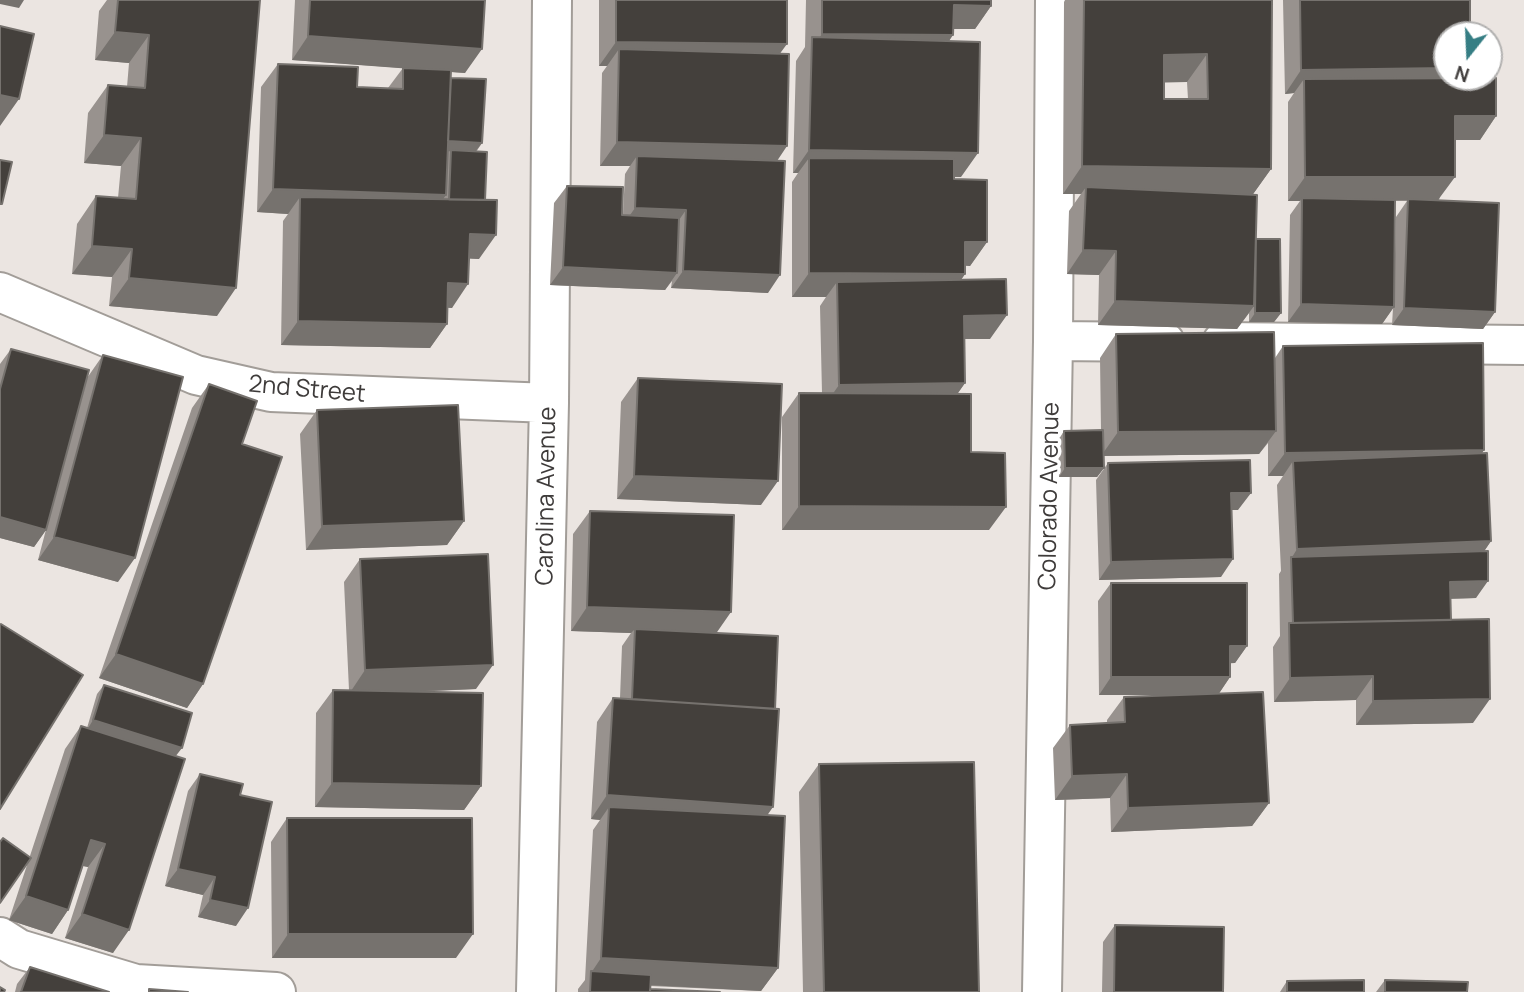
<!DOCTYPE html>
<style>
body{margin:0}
#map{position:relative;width:1524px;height:992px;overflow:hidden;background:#ebe5e1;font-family:Manrope,sans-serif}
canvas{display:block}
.north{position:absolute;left:1433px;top:21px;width:70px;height:70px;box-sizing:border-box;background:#fff;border:2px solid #b2b1b0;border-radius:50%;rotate:198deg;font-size:19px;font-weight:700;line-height:28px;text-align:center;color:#3e3b3a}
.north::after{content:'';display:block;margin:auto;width:24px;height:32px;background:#367e84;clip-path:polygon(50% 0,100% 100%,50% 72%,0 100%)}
</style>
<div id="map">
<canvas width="1524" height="992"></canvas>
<div class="north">N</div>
</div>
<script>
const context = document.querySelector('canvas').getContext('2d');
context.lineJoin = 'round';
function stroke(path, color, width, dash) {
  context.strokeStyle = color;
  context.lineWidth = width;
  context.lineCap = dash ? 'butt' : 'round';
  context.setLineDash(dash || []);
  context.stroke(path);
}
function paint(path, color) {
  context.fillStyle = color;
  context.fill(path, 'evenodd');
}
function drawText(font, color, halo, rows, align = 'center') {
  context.font = font + ' Manrope,sans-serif';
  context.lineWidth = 7;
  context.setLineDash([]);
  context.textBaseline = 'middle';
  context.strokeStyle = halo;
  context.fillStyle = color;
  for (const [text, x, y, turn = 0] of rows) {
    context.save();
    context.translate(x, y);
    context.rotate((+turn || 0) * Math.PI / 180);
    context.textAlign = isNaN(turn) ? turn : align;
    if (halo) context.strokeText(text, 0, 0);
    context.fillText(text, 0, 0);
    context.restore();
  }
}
const minor = new Path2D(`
 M0 292 196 375 271 392 549 403
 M1053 341 1165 342
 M1222 342 1524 345
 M0 937 19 949 136 984 276 992
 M536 992 549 403 552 0
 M1042 992 1053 341 1055 0`);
const wall = new Path2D(`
 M107 0H260L217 316 109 306 112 277 72 274 77 224 96 196 118 198 121 166 84 163 88 113 108 85 127 87 129 63 95 60 99 11Z
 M295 0H485L465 73 451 72V79L482 143 476 152 479 259 469 258 452 308 447 307V324L430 348 281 345 283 221 288 214 257 212 261 87 278 64 357 87 388 88 403 68 292 60Z
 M599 0H787L780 54 777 161 768 293 671 288 672 281 665 290 550 285 554 203 567 186 623 215 625 174 630 166H600L602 73 607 66H599Z
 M806 0H991V6L975 29H954L949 41 961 177H954V179L987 242 970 266 965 265V274L961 280 990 339H964L965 383 957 394 989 530H782V417L799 393H822L820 306 826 297H792V182L798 173H793L796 61 805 47Z
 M1065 0H1272L1271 169 1253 194 1256 239 1281 313 1274 322H1249V313L1237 329 1098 325 1099 275 1067 274 1069 211 1081 194H1063L1064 2ZM1164 82H1187L1188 99H1164Z
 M1283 0H1470L1447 77H1464V78L1496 116 1480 140H1455L1439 200 1495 312 1483 329 1392 325 1393 308 1382 324 1288 322 1290 215 1300 201H1288V102L1294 93 1285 94ZM1395 201H1407L1396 217 1395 254Z
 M1116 334 1275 358 1283 346 1484 450 1482 453 1491 541 1484 551 1476 598 1450 599 1451 620 1473 723 1356 725V700L1274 702 1273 647 1280 636 1279 574 1281 571 1277 485 1283 476H1268V443L1259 454 1104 456V468L1097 477H1059L1058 440 1064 431 1101 430 1100 358Z
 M11 349 87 378 103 355 118 582 38 560 58 484 46 530 34 547 0 538V364Z
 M638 378 761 505 617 499 621 402Z
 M209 384 242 444 203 684 187 708 99 678 192 408Z
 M317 410 464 521 447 545 306 550 300 434Z
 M1108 463 1238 510H1231L1221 577 1099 580 1096 480Z
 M590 511 717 633 768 815 778 968 761 991 650 986V989L720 992H578V989L585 980 593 830 600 820 591 819 597 722 613 698H620L622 646 631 633 571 631 573 534Z
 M360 559 476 689 413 692 481 786 464 810 315 807 316 713 333 690H349L344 582Z
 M1111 583 1247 646 1235 663H1230V677L1219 693 1269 803 1252 826 1111 832 1110 798 1055 800 1053 748 1070 725 1107 723V720L1124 697 1187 695H1099L1098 601Z
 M104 685 176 757 113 953 65 938 88 867 83 866 68 910 52 934 9 920 65 749 81 726 87 728 97 694Z
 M819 764 979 992H803L799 792Z
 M200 774 240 795 236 926 198 917 203 895 165 886 188 791Z
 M287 818 456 958H272L271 842Z
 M1115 925 1223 992H1102L1103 942Z
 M30 967 109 992H15L17 984Z
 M1385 980 1467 992H1376Z
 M1287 981 1364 992H1280Z`);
const shadedWall = new Path2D(`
 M0 0H24L19 8 0 4Z
 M954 5 991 6 975 29H937Z
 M115 32 149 35 129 63 95 60Z
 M822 34 953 35 937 59 812 48Z
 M308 36 482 49 465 73 292 60Z
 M616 42 787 44 770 67 619 49 607 66H599Z
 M1207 54 1187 82 1144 83 1164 55Z
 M1447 68V77H1464L1454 92 1304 79 1294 93 1285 94 1301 70Z
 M0 95 19 99 0 126Z
 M1455 116H1496L1480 140H1439Z
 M104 135 141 138 121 166 84 163Z
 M448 141 482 143 475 152 441 151Z
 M617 142 787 146 771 170 637 156 630 166H600Z
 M809 150 978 153 961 177 809 174V158L798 173H793Z
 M1082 166 1271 169 1251 197 1086 187 1081 194H1063Z
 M1305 177H1455L1438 200 1302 201V198L1300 201H1288Z
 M273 189 446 195 429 219 300 197 288 214 257 212Z
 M635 208 686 210 674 227 623 225Z
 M470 234 496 235 479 259 453 258Z
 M965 242H987L970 266 949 265Z
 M92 246 132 249 112 277 72 274Z
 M1083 250 1116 251 1099 275 1067 274Z
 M563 267 677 273 665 290 550 285Z
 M683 271 780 275 768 293 671 288Z
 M809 273 965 274 949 297 837 282 826 297H792Z
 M129 278 236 288 217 316 109 306Z
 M448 283 468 284 452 308 432 307Z
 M1115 301 1254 306 1237 329 1098 325Z
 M1301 304 1394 307 1382 324 1288 322Z
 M1404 308 1495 312 1483 329 1392 325Z
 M1255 313H1281L1274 322H1249Z
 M1007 315 990 339H947L964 316Z
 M298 321 447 324 430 348 281 345Z
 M965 383 949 406 822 409 839 385Z
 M1276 431 1259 454 1101 456 1118 432Z
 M1484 450 1468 474 1293 461 1283 476H1268L1285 453Z
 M1065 468H1104L1097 477H1059Z
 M634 476 778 481 761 505 617 499Z
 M1231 493H1251L1238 510H1219Z
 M799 506 1006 507 989 530H782Z
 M0 517 46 530 34 547 0 538Z
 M464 521 447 545 306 550 322 526Z
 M54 537 135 558 118 582 38 560Z
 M1491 541 1475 565 1291 559 1297 549Z
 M1233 559 1221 577 1099 580 1111 562Z
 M1488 581 1476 598 1438 599 1450 582Z
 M587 607 731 612 715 635 635 629 631 633 571 631Z
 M1230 646H1247L1235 663 1218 664Z
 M116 654 203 684 187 708 99 678Z
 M493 665 476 689 349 694 365 670Z
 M1373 676 1356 700 1274 702 1290 678Z
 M1111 677H1230L1218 695H1099Z
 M1490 699 1473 723 1356 725 1373 701Z
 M93 720 182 748 175 757 87 730Z
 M1127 774 1110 798 1055 800 1072 776Z
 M332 783 481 786 464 810 315 807Z
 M607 795 773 807 757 830 609 807 600 820 591 819Z
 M1269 803 1252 826 1111 832 1128 808Z
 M91 840 105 844 88 867 74 864Z
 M178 869 215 877 203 895 165 886Z
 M26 896 68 910 52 934 9 920Z
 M210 900 248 908 236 926 198 917Z
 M82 914 129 930 113 953 65 938Z
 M288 934H473L456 958H272Z
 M601 958 778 968 761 991 590 982 591 973Z`);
const building = new Path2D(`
 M118 0H260L236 288 129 278 132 249 92 246 96 196 136 199 141 138 104 135 108 85 145 88 149 35 115 32Z
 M310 0H485L482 49 308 36Z
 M616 0H787V44L616 42Z
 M822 0H991V6L954 5 953 35 822 34Z
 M1084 0H1272L1271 169 1082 166ZM1207 54 1208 99H1164V55Z
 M1300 0H1470V35H1447V68L1301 70Z
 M0 26 34 34 19 99 0 95Z
 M812 37 980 42 978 153 809 150Z
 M619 49 789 54 787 146 617 142Z
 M278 64 358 67 357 87 403 89V68L451 70 446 195 273 189Z
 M451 78 486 79 482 143 448 141Z
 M1496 78V116H1455V177H1305L1304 79Z
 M451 150 487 152 485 200H449Z
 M637 156 785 161 780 275 683 271 686 210 635 208Z
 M809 158 954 159V179L987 180V242H965V274L809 273Z
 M0 160 12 162 2 204H0Z
 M567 186 623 187 622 215 679 218 677 273 563 267Z
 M1086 187 1257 195 1254 306 1115 301 1116 251 1083 250Z
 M300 197 497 200 496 235 470 234 468 284 448 283 447 324 298 321Z
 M1302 198 1395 200 1394 307 1301 304Z
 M1408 199 1499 203 1495 312 1404 308Z
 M1256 239H1280L1281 313H1255Z
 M1006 279 1007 315 964 316 965 383 839 385 837 282Z
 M1274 332 1276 431 1118 432 1116 334Z
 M1483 343 1484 450 1285 453 1283 346Z
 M11 349 89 370 46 530 0 517V389Z
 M103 355 183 377 135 558 54 537Z
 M638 378 782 384 778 481 634 476Z
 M209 384 257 401 242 444 282 457 203 684 116 654Z
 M799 393 971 394V452L1005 453 1006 507 799 506Z
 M458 405 464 521 322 526 317 410Z
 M1103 430 1104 468H1065L1064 431Z
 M1487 453 1491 541 1297 549 1293 461Z
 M1250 460 1251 493H1231L1233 559 1111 562 1108 463Z
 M590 511 734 515 731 612 587 607Z
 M1488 551V581L1450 582 1451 620 1293 623 1291 557Z
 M488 554 493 665 365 670 360 559Z
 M1111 583H1247V646H1230V677H1111Z
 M1489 619 1490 699 1373 701V676L1290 678 1289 623Z
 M1 624 83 675 0 809V625Z
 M635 629 778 636 775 709 632 699Z
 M104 685 192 713 182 748 93 720Z
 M333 690 483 693 481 786 332 783Z
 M1263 692 1269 803 1128 808 1127 774 1072 776 1070 725 1125 722 1124 697Z
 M613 698 779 709 773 807 607 795Z
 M81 726 185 759 129 930 82 914 105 844 91 840 68 910 26 896Z
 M974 762 979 992H824L819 764Z
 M200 774 243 784 240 795 272 802 248 908 210 900 215 877 178 869Z
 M609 807 785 816 778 968 601 958Z
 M287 818H472L473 934H288Z
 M3 838 31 858 0 903V842Z
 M1115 925 1224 927 1223 992H1114Z
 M30 967 109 992H21Z
 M591 971 651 975 650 992H590Z
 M1364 980V992H1287V981Z
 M1385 980 1468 982 1467 992H1385Z
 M0 987 5 990 4 992H0Z
 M149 989 188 992H149Z
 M650 989 720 992H650Z`);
const streetNames = [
 ["2nd Street",307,390,5],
 ["Carolina Avenue",547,496,-89],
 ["Colorado Avenue",1050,496,-89]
];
stroke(minor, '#a29d98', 42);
stroke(minor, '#fff', 38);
paint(wall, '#98928e');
paint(shadedWall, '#76726e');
paint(building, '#44403c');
stroke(building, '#76726e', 2);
drawText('24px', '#3e3b3a', '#fff', streetNames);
</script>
